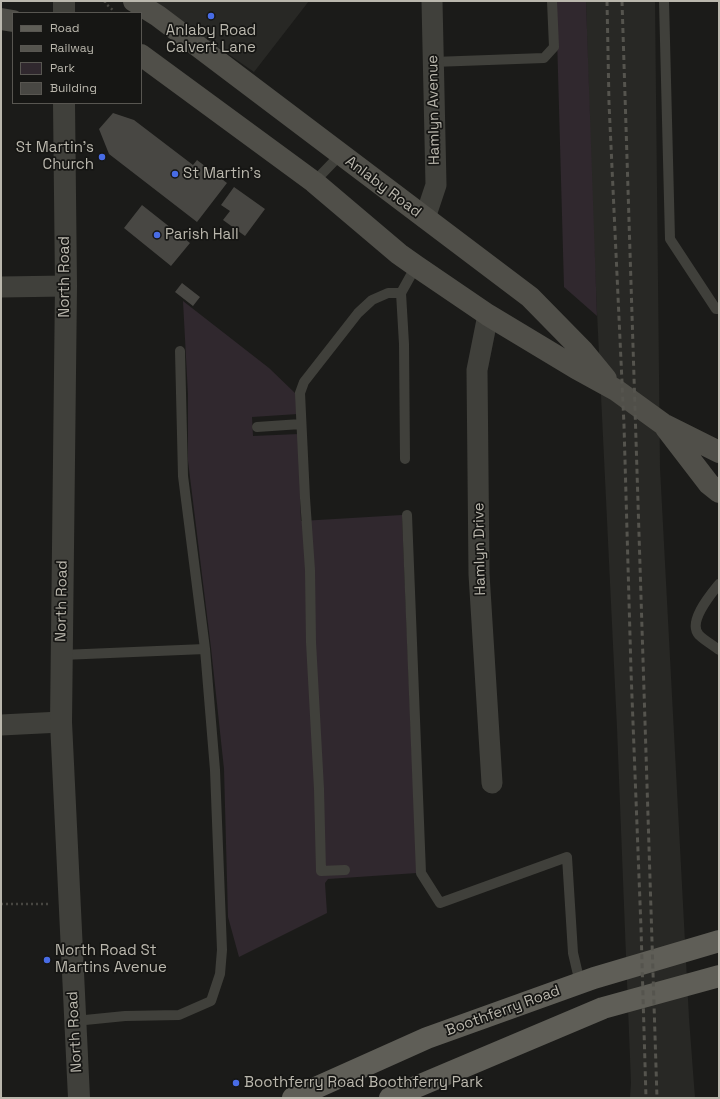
<!DOCTYPE html>
<style>
body{margin:0}
#map{position:relative;width:720px;height:1099px;overflow:hidden;background:#1b1b19;font-family:"Space Grotesk",sans-serif}
canvas{display:block}
.frame{position:absolute;inset:0;border:2px solid #bab7ad;pointer-events:none}
.legend{position:absolute;left:12px;top:12px;width:130px;height:92px;box-sizing:border-box;background:#161614;border:1px solid #585651;margin:0;padding:5px 7px;list-style:none;font-size:12px;color:#bab7ad}
.legend li{display:flex;align-items:center;gap:8px;height:20px}
.legend b{width:20px;border:1px solid #585651}
</style>
<div id="map">
<canvas width="720" height="1099"></canvas>
<div class="frame"></div>
<ul class="legend">
<li><b style="height:5px;background:#5f5e57"></b>Road</li>
<li><b style="height:5px;background:#55544e"></b>Railway</li>
<li><b style="height:11px;background:#30282e"></b>Park</li>
<li><b style="height:11px;background:#484743"></b>Building</li>
</ul>
</div>
<script>
const context = document.querySelector('canvas').getContext('2d');
context.lineJoin = 'round';
function paint(path, color) {
  context.fillStyle = color;
  context.fill(path, 'evenodd');
}
function stroke(path, color, width, dash) {
  context.strokeStyle = color;
  context.lineWidth = width;
  context.lineCap = dash ? 'butt' : 'round';
  context.setLineDash(dash || []);
  context.stroke(path);
}
function drawText(font, color, halo, rows, align = 'center') {
  context.font = font + ' "Space Grotesk",sans-serif';
  context.lineWidth = 3.5;
  context.setLineDash([]);
  context.textBaseline = 'middle';
  context.strokeStyle = halo;
  context.fillStyle = color;
  for (const [text, x, y, turn = 0] of rows) {
    context.save();
    context.translate(x, y);
    context.rotate((+turn || 0) * Math.PI / 180);
    context.textAlign = isNaN(turn) ? turn : align;
    if (halo) context.strokeText(text, 0, 0);
    context.fillText(text, 0, 0);
    context.restore();
  }
}
const built = new Path2D(`
 M152 1H309L254 72Z
 M586 1H655L660 468 689 1018 695 1098H630L631 1083 617 728 592 208Z`);
const green = new Path2D(`
 M556 1H586L597 316 564 287Z
 M183 301 269 368 296 394 298 414 252 417 253 436 299 434 302 484 300 499 301 521 402 515 417 873 328 879 325 883 327 913 239 957 228 917 224 769 211 648 188 461V395Z`);
const building = new Path2D(`
 M113 113 134 120 193 165 197 160 227 183 197 222 109 154 99 129Z
 M234 187 265 209 245 236 223 220 230 211 221 205Z
 M142 205 190 243 171 266 124 228Z
 M182 283 200 297 193 306 175 292Z`);
const path = new Path2D(`
 M105 1V3L114 11
 M1 904H49`);
const service = new Path2D(`
 M664 1 670 239 716 309H719
 M433 62 544 58 554 47 552 1
 M314 182 341 154
 M401 293 404 344 405 459
 M257 427 301 424
 M407 515 421 873 440 903 567 857 573 953 580 983
 M719 584C711 594 687 622 699 635 705 641 713 645 719 650
 M62 655 205 649
 M345 870 321 871 319 789 311 642 310 570 305 498 300 393 304 382 358 313 372 300 388 293H401L416 266
 M75 1021 125 1016 179 1015 211 1001 220 974 222 950 215 770 205 649 183 476 180 351`);
const minor = new Path2D(`
 M425 218 436 185 432 1
 M1 287 66 286
 M488 315 477 370 479 574 492 783
 M1 725 61 722`);
const tertiary = new Path2D(`
 M64 1V13
 M64 103 66 286 61 722 79 1098`);
const secondary = new Path2D(`
 M134 1 158 16 530 297 583 351 606 379
 M1 19 13 21
 M141 55 314 182 399 254 416 266 488 315 576 368 616 390 663 424 719 452
 M666 428 709 484 719 492`);
const primary = new Path2D(`
 M293 1098 427 1038 594 978 719 941
 M390 1098 603 1008 719 976`);
const rail = new Path2D(`
 M607 1 609 103 624 425 631 671 641 928 646 1098
 M622 1 657 1098`);
const markers = [
 [211,16,4,"#486ce5"],
 [102,157,4,"#486ce5"],
 [175,174,4,"#486ce5"],
 [157,235,4,"#486ce5"],
 [47,960,4,"#486ce5"],
 [236,1083,4,"#486ce5"]
];
const poiNames = [
 ["Anlaby Road",211,31,"center"],
 ["Calvert Lane",211,48,"center"],
 ["St Martin's",94,148,"right"],
 ["Church",94,165,"right"],
 ["St Martin's",183,174],
 ["Parish Hall",165,235],
 ["North Road St",55,951],
 ["Martins Avenue",55,968],
 ["Boothferry Road Boothferry Park",244,1083]
];
const streetNames = [
 ["Hamlyn Avenue",434,110,-91],
 ["Anlaby Road",383,187,37],
 ["North Road",65,277,-90],
 ["Hamlyn Drive",480,549,-91],
 ["North Road",62,601,-89],
 ["Boothferry Road",503,1011,-20],
 ["North Road",75,1032,-93]
];
paint(built, '#282825');
paint(green, '#30282e');
paint(building, '#484743');
stroke(path, '#474641', 2.5, [2, 3]);
stroke(service, '#40403b', 10);
stroke(minor, '#40403b', 21);
stroke(tertiary, '#40403b', 22);
stroke(secondary, '#504f49', 22);
stroke(primary, '#5f5e57', 22);
stroke(rail, '#55544e', 3, [5, 4]);
for (const [x, y, r, color] of markers) {
  const dot = new Path2D();
  dot.arc(x, y, r, 0, 2 * Math.PI);
  context.fillStyle = color;
  context.fill(dot);
  stroke(dot, '#161614', 1.5);
}
drawText('15px', '#bab7ad', '#161614', poiNames, 'left');
drawText('15px', '#bab7ad', '#161614', streetNames);
</script>
